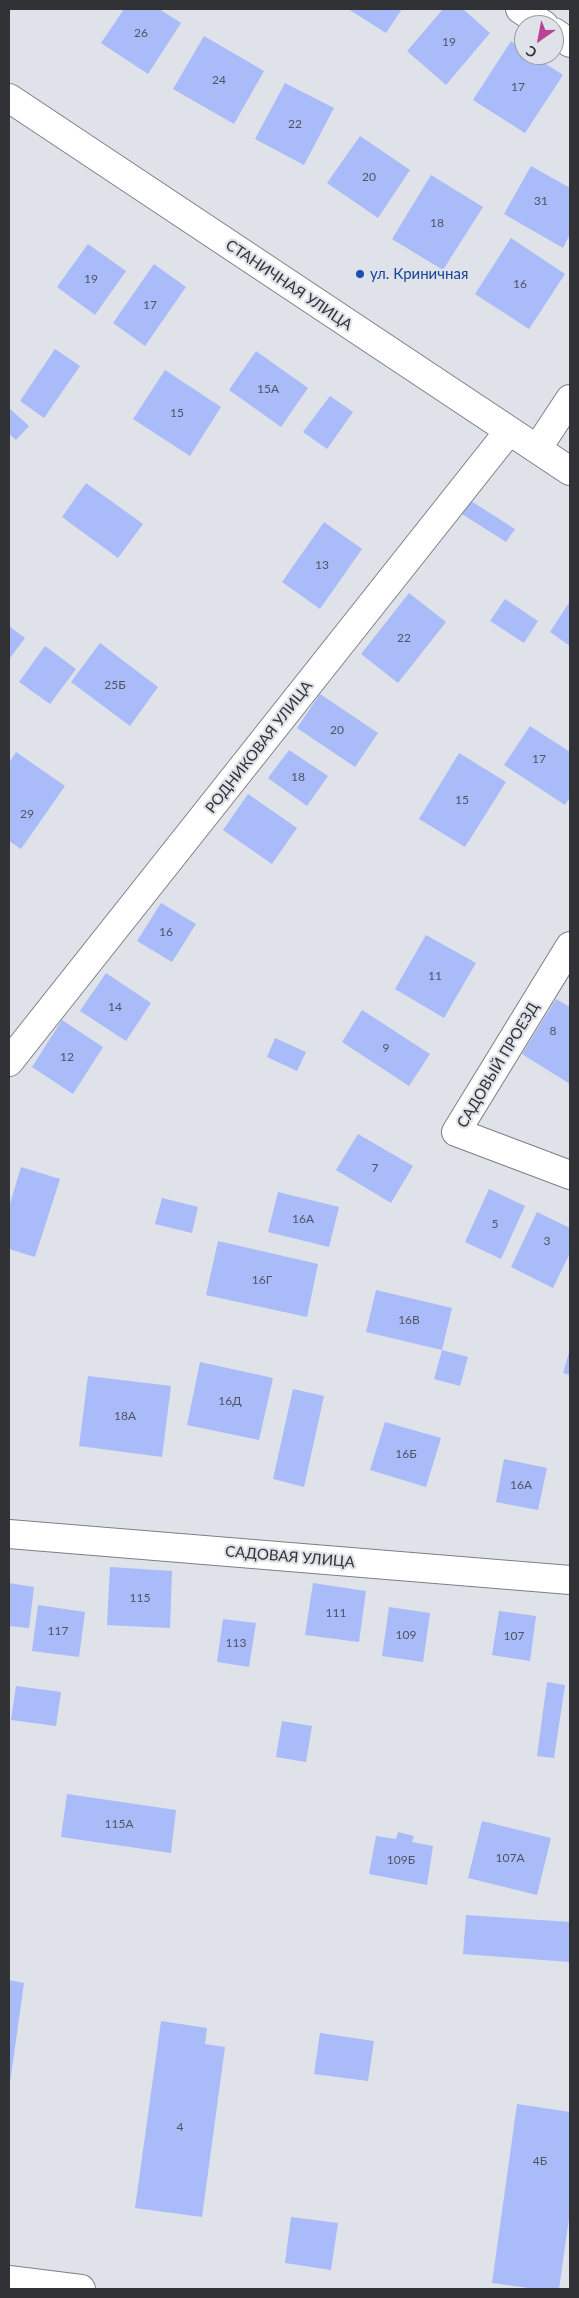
<!DOCTYPE html>
<meta charset="utf-8">
<style>
body{margin:0}
#map{position:relative;width:579px;height:2298px;overflow:hidden;background:#dfe2e9;font-family:Lato,sans-serif}
canvas{display:block}
.frame{position:absolute;inset:0;border:10px solid #313235;pointer-events:none}
.north{position:absolute;left:514px;top:15px;width:50px;height:50px;box-sizing:border-box;background:#dfe2e9;border:1px solid #999ca1;border-radius:50%;rotate:213deg;font-size:14px;font-weight:700;line-height:20px;text-align:center;color:#313235}
.north::after{content:'';display:block;margin:auto;width:18px;height:22px;background:#bc4295;clip-path:polygon(50% 0,100% 100%,50% 72%,0 100%)}
</style>
<div id="map">
<canvas width="579" height="2298"></canvas>
<div class="frame"></div>
<div class="north">С</div>
</div>
<script>
const context = document.querySelector('canvas').getContext('2d');
context.lineJoin = 'round';
function paint(path, color) {
  context.fillStyle = color;
  context.fill(path, 'evenodd');
}
function stroke(path, color, width, dash) {
  context.strokeStyle = color;
  context.lineWidth = width;
  context.lineCap = dash ? 'butt' : 'round';
  context.setLineDash(dash || []);
  context.stroke(path);
}
function drawText(font, color, halo, rows, align = 'center') {
  context.font = font + ' Lato,sans-serif';
  context.lineWidth = 4.5;
  context.setLineDash([]);
  context.textBaseline = 'middle';
  context.strokeStyle = halo;
  context.fillStyle = color;
  for (const [text, x, y, turn = 0] of rows) {
    context.save();
    context.translate(x, y);
    context.rotate((+turn || 0) * Math.PI / 180);
    context.textAlign = isNaN(turn) ? turn : align;
    if (halo) context.strokeText(text, 0, 0);
    context.fillText(text, 0, 0);
    context.restore();
  }
}
const building = new Path2D(`
 M124 9H159L181 23 148 74 101 43Z
 M348 9H402L386 33Z
 M443 9H463L490 33 446 85 407 51Z
 M204 36 264 71 234 124 173 89Z
 M511 41 524 50V55H532L563 75 525 133 473 100Z
 M285 83 334 108 304 165 255 139Z
 M360 136 410 170 378 218 327 183Z
 M531 166 570 188V234L563 248 504 214Z
 M431 175 483 207 443 270 392 239Z
 M511 238 565 274 529 329 475 294Z
 M88 244 126 271 95 315 57 287Z
 M154 264 186 287 145 346 113 323Z
 M55 349 80 366 44 418 20 401Z
 M256 351 308 388 281 427 229 390Z
 M165 370 221 407 190 456 133 419Z
 M330 396 353 412 327 449 303 432Z
 M9 408 29 426 16 440 9 434Z
 M86 483 143 524 118 558 62 517Z
 M471 501 515 529 506 542 462 514Z
 M324 522 362 549 320 609 282 582Z
 M409 593 446 622 398 683 361 654Z
 M505 599 538 621 524 643 490 621Z
 M570 601V646L550 632Z
 M9 626 25 638 10 658 9 657Z
 M100 643 158 687 130 726 71 682Z
 M45 646 76 669 50 704 19 682Z
 M320 694 378 733 355 767 297 728Z
 M530 726 570 752V797L565 805 504 765Z
 M289 750 328 776 307 806 268 778Z
 M16 752 65 786 21 849 9 841V763Z
 M459 753 506 782 465 847 419 819Z
 M248 794 297 828 272 864 223 830Z
 M161 903 196 924 172 962 137 941Z
 M426 935 476 963 444 1018 395 989Z
 M106 973 151 1003 126 1041 80 1011Z
 M556 999 570 1007V1084L522 1054Z
 M362 1010 430 1054 409 1086 342 1042Z
 M62 1020 103 1047 73 1094 32 1067Z
 M275 1038 306 1052 297 1071 267 1057Z
 M358 1134 413 1166 391 1203 336 1170Z
 M21 1167 60 1179 35 1257 9 1249V1207Z
 M489 1189 525 1206 501 1259 465 1242Z
 M278 1192 339 1207 329 1247 268 1232Z
 M162 1198 198 1207 192 1233 155 1224Z
 M537 1212 570 1228V1253L553 1288 511 1267Z
 M218 1241 318 1264 307 1317 206 1295Z
 M376 1290 452 1308 442 1350 366 1332Z
 M570 1349V1375L563 1373Z
 M442 1350 468 1357 460 1386 434 1379Z
 M200 1362 273 1378 259 1440 187 1425Z
 M88 1376 171 1386 162 1457 79 1446Z
 M293 1389 324 1396 304 1487 273 1479Z
 M385 1422 441 1438 426 1487 370 1470Z
 M504 1459 547 1468 538 1510 496 1502Z
 M110 1567 172 1571 170 1628 107 1625Z
 M9 1583 34 1587 29 1628 9 1626Z
 M313 1583 366 1591 359 1642 305 1635Z
 M38 1605 85 1612 79 1657 32 1651Z
 M389 1607 430 1613 423 1662 382 1656Z
 M499 1611 536 1616 530 1661 492 1655Z
 M223 1619 256 1623 249 1667 217 1662Z
 M547 1682 565 1685 554 1758 537 1756Z
 M16 1686 61 1692 56 1726 11 1720Z
 M282 1721 312 1726 306 1762 276 1757Z
 M67 1794 176 1810 171 1853 61 1837Z
 M482 1821 551 1838 537 1895 468 1878Z
 M398 1832 414 1836 412 1842 433 1846 427 1885 369 1874 376 1836 396 1839Z
 M466 1915 570 1922V1962L463 1954Z
 M9 1980 24 1983 10 2083H9Z
 M161 2021 207 2028 205 2044 225 2047 202 2217 135 2208Z
 M320 2033 374 2041 368 2081 314 2074Z
 M517 2104 570 2112V2211L559 2289H536L492 2283Z
 M291 2217 338 2223 331 2270 285 2263Z`);
const minor = new Path2D(`
 M520 9 544 25
 M554 32 570 43
 M9 98 570 471
 M537 449 570 399
 M570 946 456 1132 570 1175
 M9 1062 509 431
 M9 1534 570 1580
 M9 2280 81 2289`);
const markers = [
 [360,274,5,"#1a4fb4"]
];
const numberNames = [
 ["26",141,33],
 ["19",449,42],
 ["24",219,80],
 ["17",518,87],
 ["22",295,124],
 ["20",369,177],
 ["31",541,201],
 ["18",437,223],
 ["19",91,279],
 ["16",520,284],
 ["17",150,305],
 ["15А",268,389],
 ["15",177,413],
 ["13",322,565],
 ["22",404,638],
 ["25Б",115,685],
 ["20",337,730],
 ["17",539,759],
 ["18",298,777],
 ["15",462,800],
 ["29",27,814],
 ["16",166,932],
 ["11",435,976],
 ["14",115,1007],
 ["8",553,1031],
 ["9",386,1048],
 ["12",67,1057],
 ["7",375,1168],
 ["16А",303,1219],
 ["5",495,1224],
 ["3",547,1241],
 ["16Г",262,1280],
 ["16В",409,1320],
 ["16Д",230,1401],
 ["18А",125,1416],
 ["16Б",406,1454],
 ["16А",521,1485],
 ["115",140,1598],
 ["111",336,1613],
 ["117",58,1631],
 ["109",406,1635],
 ["107",514,1636],
 ["113",236,1643],
 ["115А",119,1824],
 ["107А",510,1858],
 ["109Б",401,1860],
 ["4",180,2127],
 ["4Б",540,2161]
];
const transitNames = [
 ["ул. Криничная",370,274]
];
const streetNames = [
 ["СТАНИЧНАЯ УЛИЦА",289,285,34],
 ["РОДНИКОВАЯ УЛИЦА",259,747,-52],
 ["САДОВЫЙ ПРОЕЗД",498,1065,-59],
 ["САДОВАЯ УЛИЦА",290,1557,5]
];
paint(building, '#a9bbf8');
stroke(minor, '#7d7f86', 30);
stroke(minor, '#fff', 28);
for (const [x, y, r, color] of markers) {
  const dot = new Path2D();
  dot.arc(x, y, r, 0, 2 * Math.PI);
  context.fillStyle = color;
  context.fill(dot);
  stroke(dot, '#dfe2e9', 2);
}
drawText('12px', '#4f5466', null, numberNames);
drawText('15px', '#164399', '#dfe2e9', transitNames, 'left');
drawText('15px', '#313235', '#dfe2e9', streetNames);
</script>
